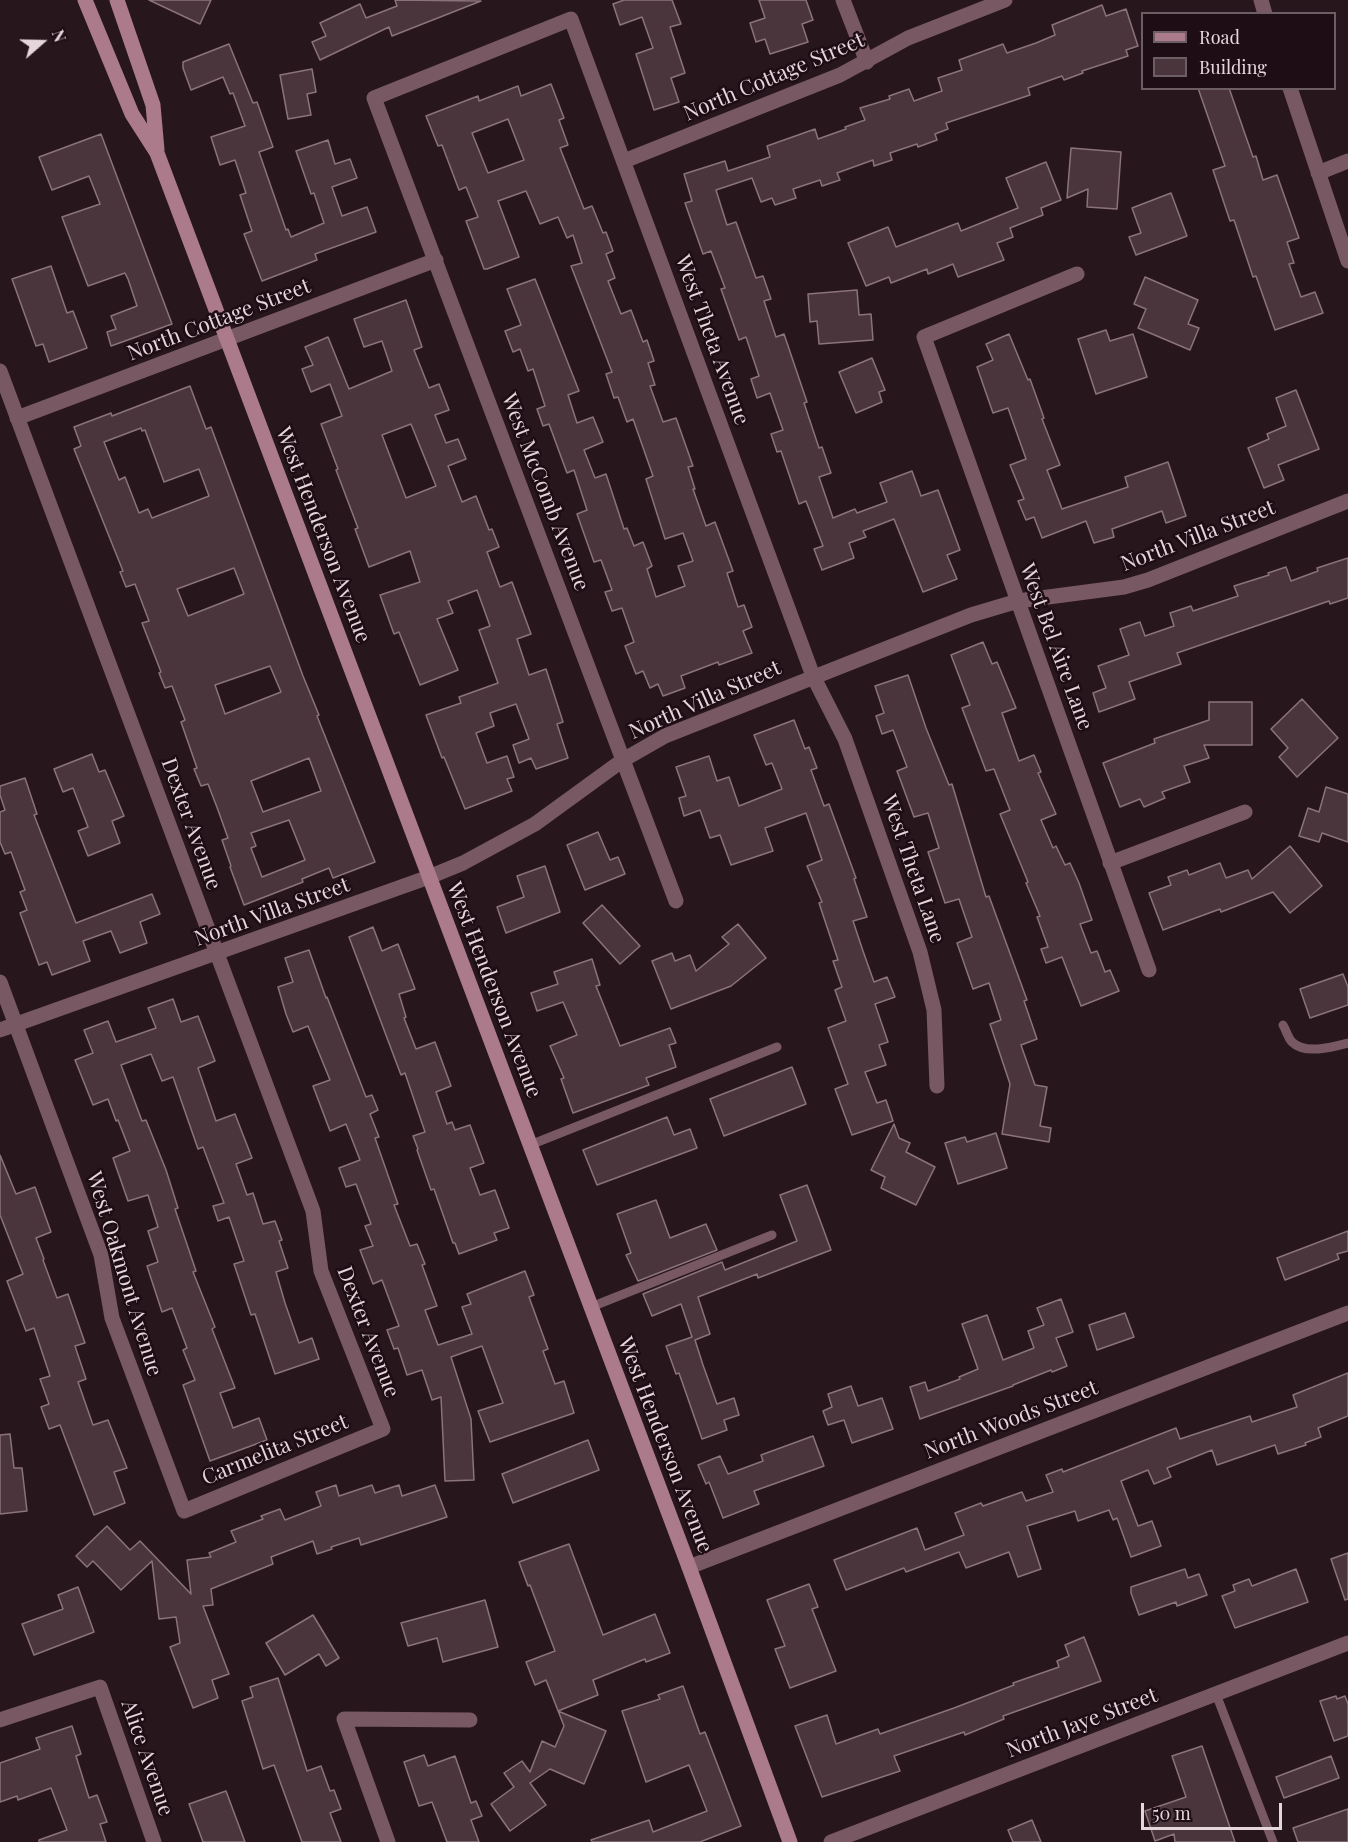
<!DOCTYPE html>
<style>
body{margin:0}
#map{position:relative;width:1348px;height:1842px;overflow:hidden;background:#28161d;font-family:"Playfair Display",serif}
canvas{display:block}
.legend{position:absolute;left:1141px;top:12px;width:195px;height:78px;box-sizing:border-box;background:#1e0d14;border:2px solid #6d5d64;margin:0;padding:8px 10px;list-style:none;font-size:18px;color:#e4d6db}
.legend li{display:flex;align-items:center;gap:12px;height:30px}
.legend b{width:30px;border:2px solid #6d5d64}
.north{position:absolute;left:12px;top:12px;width:60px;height:60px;-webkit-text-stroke:4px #1e0d14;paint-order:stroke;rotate:70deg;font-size:16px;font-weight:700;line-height:24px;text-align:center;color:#e4d6db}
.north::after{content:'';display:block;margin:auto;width:21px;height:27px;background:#e4d6db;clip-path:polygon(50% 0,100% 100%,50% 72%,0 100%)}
.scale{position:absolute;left:1141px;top:1803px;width:141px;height:27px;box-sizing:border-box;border:3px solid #e4d6db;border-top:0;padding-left:8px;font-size:18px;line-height:21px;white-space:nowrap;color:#e4d6db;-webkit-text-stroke:4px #1e0d14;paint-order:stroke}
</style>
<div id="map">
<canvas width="1348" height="1842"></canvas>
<ul class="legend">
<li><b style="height:8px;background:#ab7a8b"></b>Road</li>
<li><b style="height:16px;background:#4a353d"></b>Building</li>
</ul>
<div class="north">N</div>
<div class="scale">50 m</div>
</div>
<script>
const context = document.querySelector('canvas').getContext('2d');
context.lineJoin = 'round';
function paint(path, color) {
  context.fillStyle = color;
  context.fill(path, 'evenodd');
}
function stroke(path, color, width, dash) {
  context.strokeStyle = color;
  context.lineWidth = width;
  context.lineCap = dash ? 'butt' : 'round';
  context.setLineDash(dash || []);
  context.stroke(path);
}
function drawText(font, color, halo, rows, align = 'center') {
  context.font = font + ' "Playfair Display",serif';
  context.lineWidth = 5;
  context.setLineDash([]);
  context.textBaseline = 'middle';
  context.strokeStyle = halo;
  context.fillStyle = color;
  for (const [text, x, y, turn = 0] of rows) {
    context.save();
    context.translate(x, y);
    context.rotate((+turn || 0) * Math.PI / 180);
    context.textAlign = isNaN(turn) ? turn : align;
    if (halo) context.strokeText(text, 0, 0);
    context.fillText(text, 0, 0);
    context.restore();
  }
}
const building = new Path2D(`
 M149 0H211L200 24Z
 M395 0 481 1 392 36 389 27 320 60 312 42 326 36 320 23 360 4 366 18 397 6Z
 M624 0H672L681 24 670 27 685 73 671 78 679 102 654 110 636 54 653 48 642 17 620 25 613 4Z
 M759 0H806L813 20 802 24 808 42 770 54 765 39 756 42 750 23 765 18Z
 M1102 5 1106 16 1126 9 1138 46 1126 50 1128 56 1082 71 1083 73 1064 80 1062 76 1028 88 1030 95 946 123 948 129 935 134 937 140 918 147 917 144 890 153 892 160 874 166 873 160 837 173 840 180 822 186 820 180 793 189 796 198 775 205 772 198 761 202 752 178 716 190 727 225 736 222 756 278 763 276 771 299 764 301 776 337 784 334 807 402 804 403 819 448 822 447 831 473 819 477 833 518 855 509 857 513 887 502 880 483 912 471 921 496 938 490 960 550 947 555 957 579 923 592 894 519 863 531 866 537 849 543 854 558 822 570 814 549 823 546 806 501 799 504 781 451 777 452 771 434 783 430 770 393 757 398 751 379 759 376 746 337 739 340 721 289 725 288 711 251 703 254 685 203 692 201 684 174 725 161 728 171 770 157 767 146 815 129 818 139 846 129 845 127 865 120 860 108 890 99 889 96 909 89 914 101 942 91 938 78 962 70 959 60 1003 44 1007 53 1036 43 1055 35 1052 25Z
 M229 44 253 103 257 102 273 147 259 152 286 230 288 229 291 237 324 223 314 193 311 194 296 151 328 140 335 164 350 159 357 178 332 187 342 216 367 207 376 232 315 254 317 260 262 281 244 234 252 231 240 195 246 193 235 160 220 165 211 137 245 126 233 93 230 94 223 77 191 90 183 68V62Z
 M312 69 316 92 307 94 311 115 288 119 280 75Z
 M551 84 564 118 559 120 568 145 560 148 584 209 592 206 603 233 606 232 613 251 606 254 615 278 608 281 621 314 631 310 643 342 647 340 654 361 648 363 655 385 650 386 663 422 676 418 693 466 688 467 695 489H693L706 526 715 522 733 571 727 573 738 607 744 605 752 627 743 631 752 653 719 665 718 662 681 676 685 688 663 696 658 684 650 688 643 671 636 674 625 646 634 642 622 608 612 611 605 592 612 590 601 560 594 562 577 514 587 510 574 470 567 473 549 424 543 426 537 409 545 406 533 369 528 371 520 349 513 352 505 331 521 325 507 289 535 279 579 391 568 395 577 423 593 417 603 442 584 450 595 478 606 474 624 529 627 528 634 546 643 542 652 566 647 569 656 597 685 586 678 566 693 561 683 533 665 539 646 479 653 476 633 419 627 422 618 397 614 398 606 374 612 372 571 266 582 263 573 235 567 238 558 217 540 224 526 191 498 201 519 257 487 269H484L466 221 478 217 466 187 459 190 442 145 438 146 426 116 478 96 479 101 518 86 521 96ZM508 119 524 160 488 173 472 133Z
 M1198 88H1229L1253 157 1256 156 1263 180 1277 175 1299 238 1287 242 1294 263 1289 264 1301 297 1315 292 1323 313 1275 330 1256 276 1253 277 1234 220 1230 221 1213 170 1225 166Z
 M101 134 172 324 111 346 107 332 116 329 111 316 137 306 128 279 125 273 88 286 62 217 100 204 89 176 52 190 39 157Z
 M1071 148 1121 152 1117 209 1087 207 1088 189 1067 198Z
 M1046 162 1061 200 1041 208 1043 215 1010 228 1013 237 997 243 1004 260 958 277 953 264 928 274 927 269 891 283 889 277 866 286 848 243 888 227 896 247 958 223 961 231 1018 208 1006 178Z
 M1171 193 1187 236 1136 255 1129 237 1141 233 1132 208Z
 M51 266 67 313 73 311 87 348 49 362 43 344 36 346 12 279Z
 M1145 277 1198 300 1188 324 1199 328 1190 350 1138 328 1146 309 1134 304Z
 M857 290 859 315 871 314 873 340 819 344 817 321 810 322 808 294Z
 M406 300 422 347 414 350 429 388 439 384 449 410 435 415 446 443 458 439 466 459 448 466 462 502 476 496 489 530 492 529 499 547 487 552 500 587 512 582 531 634 517 639 529 675 546 669 563 722 557 724 568 758 536 769 531 758 519 763 513 745 529 739 516 704 490 713 494 726 476 733 487 763 507 756 514 777 507 779 512 791 465 809 444 757 442 758 426 715 461 703 459 697 498 683 479 630 490 626 477 590 448 601 453 613 437 619 458 670 420 685 399 632 394 634 380 595 420 582 410 551 369 567 355 529 358 528 336 470 338 469 321 424 342 416 330 384 311 392 302 369 313 365 305 347 328 337 349 389 392 371 382 341 364 347 354 319ZM411 424 436 486 406 498 382 435Z
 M1106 330 1110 341 1133 334 1147 377 1096 394 1078 339Z
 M1009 334 1028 380 1030 379 1044 418 1042 419 1060 465 1047 470 1062 509 1128 487 1125 477 1168 462 1186 516 1166 523 1162 511 1112 529 1114 537 1094 543 1086 521 1042 538 1034 517 1026 520 1018 501 1024 499 1010 465 1026 459 1008 408 993 413 977 367 993 360 986 344Z
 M872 358 885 390 879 392 882 402 856 413 839 372Z
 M190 386 206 429 211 427 303 676 319 715 317 716 375 862 333 878 329 868 302 879 303 882 244 905 230 867 231 866 222 840 228 838 218 810 208 784 201 786 194 769 197 768 181 722 185 720 172 686 165 688 159 673 161 672 142 623 149 621 135 584 126 587 120 572 123 571 74 449 81 446 74 427 111 413 112 416ZM141 428 142 431 145 430 164 482 199 469 209 496 152 518 148 509 139 513 125 477 119 480 104 442ZM234 568 244 594 188 616 177 589ZM270 666 281 692 225 714 215 685ZM309 758 321 791 263 812 251 781ZM289 820 305 860 262 877 251 848 256 846 251 833Z
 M1296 390 1319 449 1278 465 1284 480 1264 488 1248 448 1269 439 1267 434 1286 426 1276 398Z
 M1348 558V598L1330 604 1329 601 1177 653 1181 664 1129 682 1135 699 1099 712 1093 693 1106 688 1098 666 1129 655 1120 629 1140 622 1145 636 1174 626 1170 613 1191 606 1193 611 1238 596 1234 586 1269 575 1268 573 1286 567 1291 581 1318 571 1317 568Z
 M983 642 992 664 997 662 1016 708 1002 713 1019 761 1034 755 1041 772 1038 773 1056 814 1041 820 1053 848 1056 846 1065 865 1070 863 1079 883 1092 920 1080 924 1091 953 1097 951 1105 972 1110 970 1119 991 1081 1006 1062 957 1046 963 1041 949 1048 947 1037 917 1040 916 1026 883 1028 882 1000 814 1010 810 994 769 986 771 962 708 970 705 951 655Z
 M908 675 926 728 949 785 952 784 986 897 989 896 1027 1000 1024 1001 1037 1039 1021 1045 1035 1085 1047 1087 1040 1126 1051 1128 1049 1142 1002 1134 1010 1084 990 1024 1001 1020 989 983 973 989 957 943 972 937 959 899 945 903 928 852 939 848 928 813 914 817 897 771 907 767 893 730 882 734 876 716 884 713 875 686Z
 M1302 699 1338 738 1297 777 1279 757 1288 748 1271 729Z
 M1209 702H1252V745H1204L1209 758 1184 766 1190 782 1162 792 1165 798 1144 807 1140 799 1120 807 1103 763 1155 743 1154 739 1209 720Z
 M794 720 805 749 809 747 817 768 811 770 824 806 829 804 856 878 854 879 867 917 853 921 863 951 874 982 887 977 895 997 875 1004 888 1042 879 1045 886 1065 865 1072 877 1103 886 1100 893 1121 852 1135 835 1089 848 1084 828 1028 846 1021 835 990 842 987 833 961 838 960 819 903 822 902 807 866 822 860 806 813 765 828 773 851 731 865 720 835 710 838 700 810 684 816 679 798 686 796 676 767 709 756 717 781 729 777 739 806 782 789 772 763 766 765 754 735Z
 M92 754 99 772 105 770 124 816 112 821 120 843 88 856 78 831 88 827 73 788 63 792 54 769Z
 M25 778 37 814 34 815 76 923 152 894 160 914 140 922 147 943 120 953 111 931 83 941 90 961 52 975 47 962 39 965 20 913 27 910 20 892 25 890 11 852 5 854 0 842V812L5 810 0 795V786Z
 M1326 787 1348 794V842L1322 833 1319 842 1299 836 1308 808 1319 812Z
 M598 832 610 860 618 857 625 874 585 890 567 845Z
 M1290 846 1322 886 1290 913 1273 892 1221 912 1220 909 1163 930 1149 893 1171 885 1168 877 1187 870 1189 875 1220 863 1226 878 1248 870 1252 879Z
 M545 866 560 912 506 933 497 907 524 897 517 876Z
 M602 905 640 946 620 964 583 923Z
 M738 924 766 958 731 986 671 1009 652 961 672 953 675 961 690 955 696 971 729 944 722 937Z
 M373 927 382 951 398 944 415 989 399 994 406 1017 404 1018 416 1049 435 1042 451 1086 436 1092 447 1124 452 1122 455 1130 470 1125 484 1163 470 1168 480 1195 495 1190 509 1228 494 1233 497 1240 459 1254 455 1243H453L434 1189 431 1190 417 1150 418 1149 413 1136 425 1132 405 1073 401 1075 349 937Z
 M309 950 326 998 327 997 366 1097 372 1095 378 1110 370 1114 379 1137 375 1138 398 1204 394 1205 410 1246 417 1244 425 1264 422 1265 437 1306 425 1310 438 1345 472 1334 462 1307 471 1304 467 1294 525 1271 534 1295 529 1297 548 1349 543 1351 555 1384 564 1381 574 1413 490 1442 478 1411 503 1403 482 1346 451 1357 471 1419 474 1480 445 1481 441 1397 432 1400 422 1370 407 1375 398 1348 394 1349 387 1330 399 1326 382 1280 373 1284 360 1250 373 1246 365 1226 371 1224 356 1184 346 1187 339 1168 360 1160 346 1124 330 1131 313 1086 330 1080 308 1026 293 1032 286 1014 278 987 293 982 285 958Z
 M592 959 600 985 596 986 620 1046 670 1028 676 1043 669 1045 676 1067 646 1078 649 1085 573 1113 561 1079 564 1078 550 1046 577 1035 563 1002 537 1011 531 993 558 984 554 972Z
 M1343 974 1348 987V1005L1310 1018 1300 989Z
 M173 999 181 1022 198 1016 215 1061 198 1068 216 1121 235 1114 252 1158 236 1164 247 1195 253 1193 263 1224 275 1221 282 1240 279 1241 288 1268 276 1272 285 1303 299 1343 312 1338 319 1359 275 1374 255 1314 251 1315 234 1264 244 1261 229 1217 218 1221 213 1206 224 1203 203 1147 198 1149 173 1077 162 1081 151 1054 121 1065 142 1121 146 1120 166 1170 178 1208 175 1209 196 1271 193 1272 215 1327 212 1329 235 1388 220 1393 233 1428 259 1418 267 1440 210 1461 183 1385 195 1380 183 1350 187 1348 172 1308 162 1312 147 1266 158 1262 148 1231 158 1227 148 1195 128 1201 113 1158 130 1151 118 1120 116 1121 108 1099 93 1105 75 1060 93 1053 84 1030 108 1021 116 1042 156 1028 148 1008Z
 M792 1067 806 1104 724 1136 710 1099Z
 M667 1117 674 1135 690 1129 697 1148 597 1185 583 1150Z
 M894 1124 899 1138 910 1143 906 1152 935 1167 916 1205 881 1188 885 1177 871 1170Z
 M996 1133 1007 1168 958 1184 945 1143 965 1137 967 1142Z
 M0 1155 16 1194 35 1187 51 1232 36 1238 44 1259 43 1260 57 1298 68 1294 85 1343 75 1346 86 1379 78 1382 93 1425 108 1420 127 1468 114 1472 125 1503 94 1515 60 1425 49 1429 41 1407 49 1404 40 1379 50 1376 34 1328 26 1331 7 1281 23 1274 0 1215Z
 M807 1185 831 1250 758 1278 757 1274 698 1297 710 1334 695 1340 703 1365 717 1404 734 1398 739 1415 724 1420 727 1430 702 1439 679 1373 676 1374 666 1346 692 1337 681 1304 652 1316 643 1294 722 1262 725 1270 797 1241 780 1195Z
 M656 1200 670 1238 706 1224 717 1250 638 1281 626 1255 631 1253 617 1214Z
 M1348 1231V1251L1337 1254 1339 1259 1285 1280 1277 1258Z
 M1061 1299 1073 1332 1056 1338 1067 1366 1052 1372 1051 1370 1013 1385V1386L920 1419 910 1387 925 1382 928 1391 960 1379 959 1377 978 1369 962 1324 987 1315 1003 1360 1034 1348 1028 1331 1044 1325 1037 1308Z
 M1125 1313 1134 1337 1097 1350 1089 1325Z
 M1348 1373V1416L1318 1428 1321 1437 1305 1443 1306 1445 1278 1454 1275 1445 1217 1465 1212 1450 1167 1468 1171 1477 1154 1484 1148 1470 1121 1481 1138 1526 1152 1521 1161 1546 1131 1557 1117 1518 1113 1520 1109 1510 1078 1521 1075 1511 1027 1526 1041 1569 1018 1577 1009 1552 966 1568 959 1552 906 1572 904 1568 846 1590 834 1560 917 1528 925 1550 964 1535 955 1513 981 1503 983 1506 1022 1492 1026 1501 1053 1492 1046 1475 1062 1469 1063 1472 1176 1428 1180 1439 1250 1416 1252 1422 1297 1407 1293 1395Z
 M851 1386 858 1406 882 1398 893 1429 852 1443 844 1420 828 1425 823 1411 832 1407 828 1394Z
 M10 1434 14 1468H22L27 1511 0 1514V1435Z
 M813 1436 824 1466 754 1491 759 1504 723 1518 709 1482 706 1484 698 1465 720 1456 728 1474 763 1461 761 1455Z
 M588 1440 599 1470 513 1503 502 1474Z
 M336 1485 339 1496 372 1485 375 1493 399 1485 402 1496 435 1485 447 1517 361 1545 359 1538 331 1547 332 1549 317 1554 313 1541 271 1557 273 1564 211 1589 213 1605 203 1606 229 1674 212 1680 218 1698 193 1708 170 1647 180 1643 176 1617 159 1619 152 1561 121 1590 93 1561 87 1567 76 1556 107 1526 130 1550 140 1541 191 1594 187 1560 211 1557 209 1553 236 1542 231 1531 263 1519 261 1516 280 1509 285 1520 321 1506 316 1492Z
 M569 1544 603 1635 655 1614 670 1653 646 1662 645 1659 593 1680 598 1695 558 1711 606 1731 584 1784 550 1769 530 1783 546 1805 510 1831 491 1804 514 1787 504 1773 522 1761 530 1772 542 1741 555 1747 564 1726 546 1680 535 1685 526 1662 555 1651 530 1585 528 1586 519 1562Z
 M1348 1553V1599L1345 1600 1331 1559Z
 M1185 1569 1188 1578 1199 1574 1207 1595 1177 1606 1176 1602 1139 1615 1131 1593V1587Z
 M1296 1569 1308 1602 1235 1628 1222 1596 1235 1591 1233 1585 1249 1579 1252 1586Z
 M809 1584 818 1607 812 1609 836 1671 790 1688 775 1649 785 1646 767 1600Z
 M78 1587 94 1632 34 1655 22 1624 63 1609 58 1595Z
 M485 1600 498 1647 443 1662 437 1638 408 1646 401 1623Z
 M313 1615 339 1658 326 1666 319 1654 285 1675 266 1643Z
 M1084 1637 1101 1681 1003 1716 1004 1719 965 1735 964 1732 894 1756 900 1771 822 1797 795 1726 827 1715 836 1744 878 1729 880 1734 954 1708 1014 1685 1013 1683 1059 1667 1057 1661 1069 1656 1065 1645Z
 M278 1678 307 1771 321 1766 330 1791 334 1790 341 1809 330 1813 341 1842H302L274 1765 263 1769 242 1701 253 1697 250 1687Z
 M683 1686 700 1734 705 1732 741 1826 700 1842H592L591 1840 649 1820 653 1832 707 1811 689 1765 646 1782 622 1711 660 1699 658 1695Z
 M1336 1696 1337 1699 1345 1696 1348 1704V1736L1334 1741 1320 1701Z
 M72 1726 81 1754 76 1756 89 1798 97 1795 107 1822 100 1824 106 1842H39V1840L67 1830 51 1788 18 1800 17 1796 0 1802V1763L40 1749 36 1738Z
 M1202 1746 1235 1842H1175L1174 1834 1155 1841 1145 1811 1186 1797 1172 1756Z
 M424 1755 428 1766 455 1756 471 1803 476 1801 482 1816 471 1820 479 1842H447L432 1802 419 1806 404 1762Z
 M1331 1756 1339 1778 1284 1798 1276 1777Z
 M226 1791 245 1842H203L189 1804Z
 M1348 1809V1842H1298L1293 1828Z
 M1032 1820 1041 1842H1013L1008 1830Z`);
const service = new Path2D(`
 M1283 1025C1286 1030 1288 1038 1292 1042 1305 1055 1333 1047 1348 1043
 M530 1145 777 1047
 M591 1307 772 1235
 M1216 1694 1273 1842`);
const minor = new Path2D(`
 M843 0 867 62
 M1261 0 1265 14
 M1290 88 1348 261
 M624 161 840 75 908 38 1005 0
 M1318 173 1348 161
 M1077 274 924 337 1149 970
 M0 371 313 1211 321 1271 383 1429 184 1511 112 1318 101 1255 0 982
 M17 418 436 260
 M1110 863 1245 812
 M429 877 463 863 535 824 623 760 665 736 971 615 1018 601 1124 587 1148 580 1348 501
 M676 901 374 98 571 19 813 676 845 739 920 952 934 1010 937 1086
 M689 1567 1348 1313
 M0 1720 100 1687 154 1842
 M388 1842 344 1719 470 1720`);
const tertiary = new Path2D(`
 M0 1030 429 877
 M831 1842 1348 1643`);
const secondary = new Path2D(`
 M85 0 132 114 157 153 689 1567 790 1842
 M117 0 153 105 157 150`);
const streetNames = [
 ["North Cottage Street",774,77,-23],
 ["North Cottage Street",219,320,-21],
 ["West Theta Avenue",712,340,70],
 ["West McComb Avenue",545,492,69],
 ["West Henderson Avenue",323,535,69],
 ["North Villa Street",1198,536,-21],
 ["West Bel Aire Lane",1056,647,70],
 ["North Villa Street",705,700,-24],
 ["Dexter Avenue",191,824,70],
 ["West Theta Lane",913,869,71],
 ["North Villa Street",272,912,-20],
 ["West Henderson Avenue",494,990,69],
 ["West Oakmont Avenue",124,1274,73],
 ["Dexter Avenue",368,1332,69],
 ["North Woods Street",1011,1420,-21],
 ["West Henderson Avenue",665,1445,69],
 ["Carmelita Street",275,1450,-22],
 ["North Jaye Street",1082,1723,-21],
 ["Alice Avenue",147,1758,71]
];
paint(building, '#4a353d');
stroke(building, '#8b737b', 1.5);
stroke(service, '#775863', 9);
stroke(minor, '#775863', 15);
stroke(tertiary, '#775863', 15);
stroke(secondary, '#ab7a8b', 15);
drawText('21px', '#e4d6db', '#1e0d14', streetNames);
</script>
